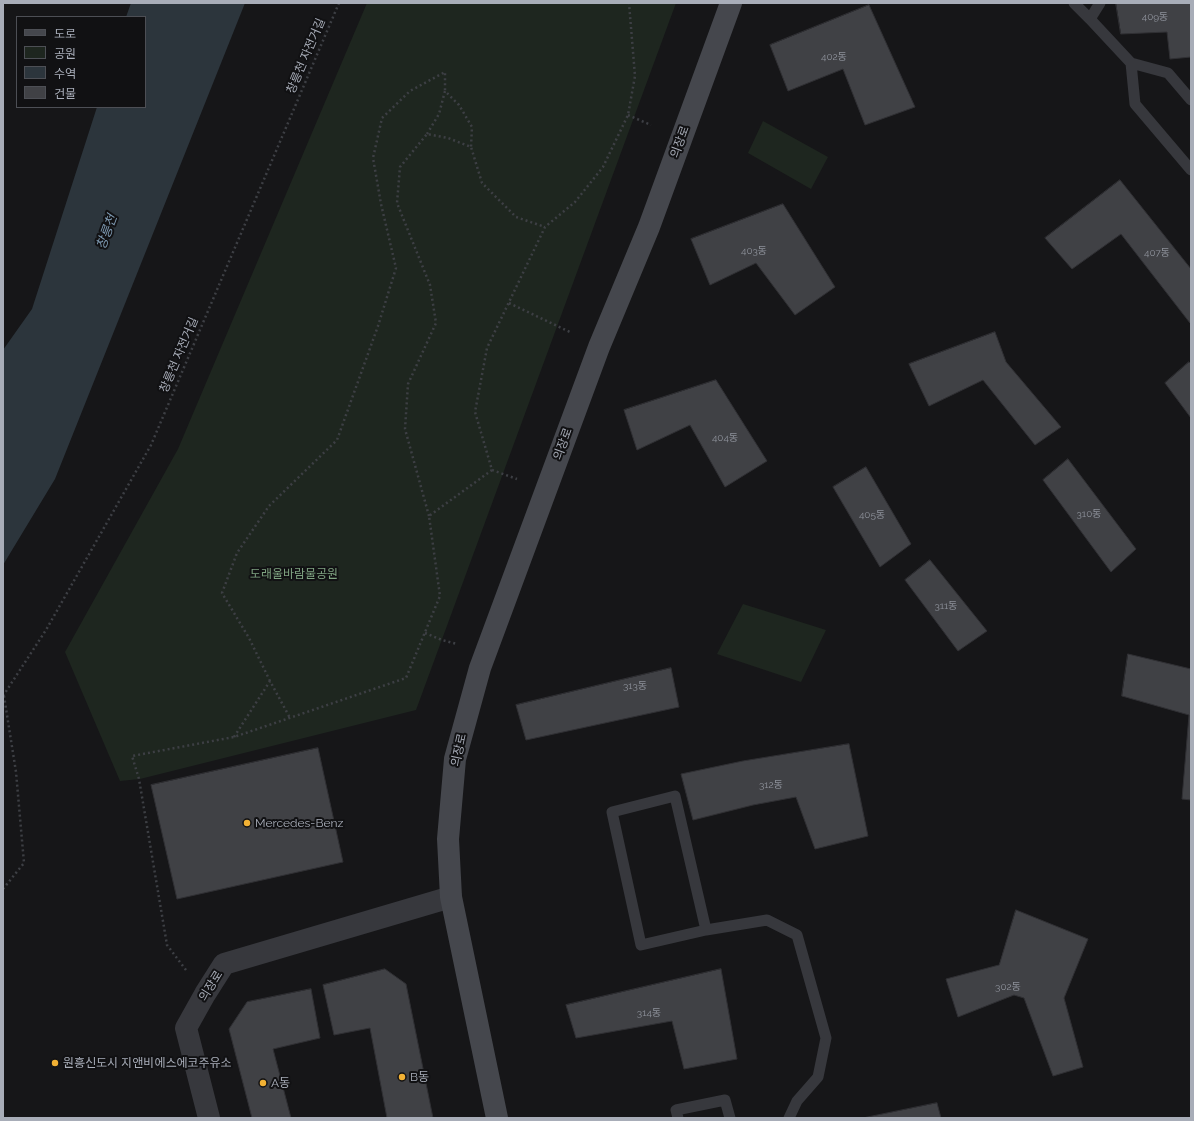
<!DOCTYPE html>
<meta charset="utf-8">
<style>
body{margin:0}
#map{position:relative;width:1194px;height:1121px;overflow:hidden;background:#161618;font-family:Raleway,"Noto Sans KR",sans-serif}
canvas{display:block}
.frame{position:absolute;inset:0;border:4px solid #a8adb8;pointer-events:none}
.legend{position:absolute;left:16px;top:16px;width:130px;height:92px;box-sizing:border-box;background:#111113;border:1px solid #4d4f55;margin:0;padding:5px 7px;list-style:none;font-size:12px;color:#a8adb8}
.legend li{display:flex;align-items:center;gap:8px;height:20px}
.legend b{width:20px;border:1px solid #4d4f55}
</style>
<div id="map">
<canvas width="1194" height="1121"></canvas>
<div class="frame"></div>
<ul class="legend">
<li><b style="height:5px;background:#45474d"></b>도로</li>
<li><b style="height:11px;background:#1e261f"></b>공원</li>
<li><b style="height:11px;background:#2c353c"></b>수역</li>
<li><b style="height:11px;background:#404145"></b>건물</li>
</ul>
</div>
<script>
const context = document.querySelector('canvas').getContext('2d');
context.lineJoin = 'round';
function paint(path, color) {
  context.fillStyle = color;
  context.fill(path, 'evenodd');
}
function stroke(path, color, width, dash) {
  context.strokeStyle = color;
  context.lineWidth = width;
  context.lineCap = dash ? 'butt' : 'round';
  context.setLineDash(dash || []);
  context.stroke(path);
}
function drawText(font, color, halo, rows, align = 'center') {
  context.font = font + ' Raleway,"Noto Sans KR",sans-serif';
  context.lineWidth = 4;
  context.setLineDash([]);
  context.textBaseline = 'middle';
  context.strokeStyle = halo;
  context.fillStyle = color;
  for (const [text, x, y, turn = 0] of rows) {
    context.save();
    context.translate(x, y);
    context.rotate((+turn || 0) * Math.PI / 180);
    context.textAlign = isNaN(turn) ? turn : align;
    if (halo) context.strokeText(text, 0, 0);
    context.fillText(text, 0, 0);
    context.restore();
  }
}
const green = new Path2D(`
 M367 3H676L416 710 140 779 120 781 65 652 178 449Z
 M763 121 828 157 811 189 748 153Z
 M743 604 826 630 801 682 717 654Z`);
const water = new Path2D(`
 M131 3H245L55 479 3 565V350L32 309 97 107H145V17H126Z`);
const building = new Path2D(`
 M1116 3H1191V57L1170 59 1167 32 1121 34Z
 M869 5 915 107 865 125 843 69 788 91 770 45Z
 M1120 180 1191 269V322L1190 323 1121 234 1072 269 1045 238Z
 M783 204 835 287 795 315 756 263 710 285 691 239Z
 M995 332 1006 362 1061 427 1035 445 983 380 929 406 909 364Z
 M1189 362 1191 364V418L1165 383Z
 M716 380 767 461 725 487 690 425 637 450 624 410Z
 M1068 459 1136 549 1111 572 1043 480Z
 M866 467 911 544 880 567 833 487Z
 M930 560 987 631 958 651 905 580Z
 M1128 654 1191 669V800L1182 799 1189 715 1122 696Z
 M671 668 679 707 526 740 516 705Z
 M849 744 868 836 815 849 796 797 753 805 693 820 681 774 743 761Z
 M318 748 343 862 177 899 151 785Z
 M1016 910 1088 939 1064 998 1083 1067 1053 1076 1024 998 1014 995 958 1017 946 979 999 965Z
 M385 969 406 984 433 1118H387L370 1028 334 1035 323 985Z
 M721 969 737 1059 684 1069 672 1021 576 1038 566 1005Z
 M311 989 320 1038 273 1049 291 1118H252L229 1029 247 1002Z
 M937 1103 941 1118H863Z`);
const path = new Path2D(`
 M628 115 651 125
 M427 134 439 114 445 91 459 105 472 127 471 147
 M509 303 572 333
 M492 470 517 479
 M429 516 405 429 408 384 436 323 430 285 397 203 400 167 427 134 448 138 471 147 482 183 516 217 545 227
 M425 633 442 640 457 644
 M270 681 249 638 222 593 237 553 269 506 337 440 378 326 396 268 381 204 373 158 382 118 410 91 445 72V91
 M3 696 46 630 151 445 339 3
 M234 737 270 681 290 718
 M3 889 24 863 16 772 4 696
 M186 970 167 945 139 779 132 756 234 737 406 678 440 596 429 516 492 470 475 412 487 348 545 227 575 202 603 167 628 115 635 76 629 3`);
const lane = new Path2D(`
 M1074 3 1090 19
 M1100 3 1090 19 1131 63 1168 73 1191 100
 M1131 63 1135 104 1191 170
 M706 930 675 796 612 812 641 945 706 930 767 920 797 935 826 1038 818 1077 797 1101 789 1118
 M678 1118 676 1110 725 1100 730 1118`);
const street = new Path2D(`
 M209 1118 186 1028 205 994 224 964 451 897`);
const secondary = new Path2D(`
 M497 1118 451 897 448 839 455 759 480 668 599 347 649 227 731 3`);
const markers = [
 [247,823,4,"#f2b134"],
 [55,1063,4,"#f2b134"],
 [402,1077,4,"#f2b134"],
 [263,1083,4,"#f2b134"]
];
const numberNames = [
 ["409동",1155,17],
 ["402동",834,57],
 ["403동",754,251],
 ["407동",1157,253],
 ["404동",725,438],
 ["310동",1089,514],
 ["405동",872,515],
 ["311동",946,606],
 ["313동",635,686],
 ["312동",771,785],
 ["302동",1008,987],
 ["314동",649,1013]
];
const streetNames = [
 ["창릉천 자전거길",306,56,-67],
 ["의장로",680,142,-70],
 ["창릉천 자전거길",179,355,-67],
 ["의장로",563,444,-70],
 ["의장로",459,750,-78],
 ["의장로",211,986,-58]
];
const parkNames = [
 ["도래울바람물공원",294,574]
];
const poiNames = [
 ["Mercedes-Benz",255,823],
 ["원흥신도시 지앤비에스에코주유소",63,1063],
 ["B동",410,1077],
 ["A동",271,1083]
];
const waterNames = [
 ["창릉천",107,232,-70]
];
paint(green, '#1e261f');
paint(water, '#2c353c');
paint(building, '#404145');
stroke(building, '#303034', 1);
stroke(path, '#3d3f44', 2.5, [2, 3]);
stroke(lane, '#37383d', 11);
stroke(street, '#37383d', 22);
stroke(secondary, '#45474d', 22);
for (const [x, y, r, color] of markers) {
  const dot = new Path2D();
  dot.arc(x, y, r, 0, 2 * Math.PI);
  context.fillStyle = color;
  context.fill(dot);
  stroke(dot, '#111113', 1.5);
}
drawText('10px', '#8e929b', null, numberNames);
drawText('12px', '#a8adb8', '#111113', streetNames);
drawText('12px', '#7fa381', '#111113', parkNames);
drawText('12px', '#a8adb8', '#111113', poiNames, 'left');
drawText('italic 13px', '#7f9bb3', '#111113', waterNames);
</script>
